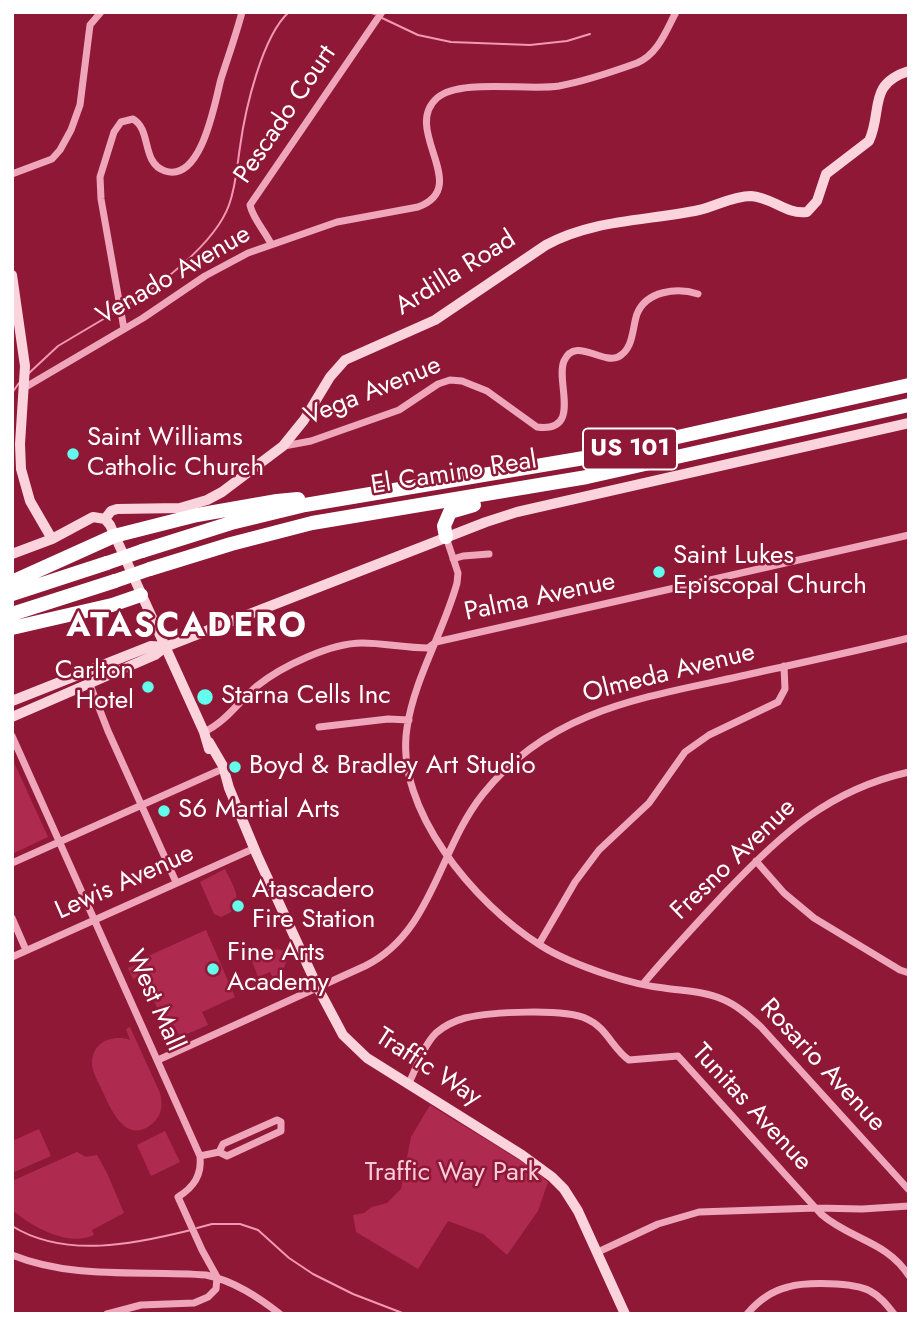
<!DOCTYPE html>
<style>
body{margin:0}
#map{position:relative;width:921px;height:1326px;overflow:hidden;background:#8f1837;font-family:Jost,sans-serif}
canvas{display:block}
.frame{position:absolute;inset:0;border:14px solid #fff;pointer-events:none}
</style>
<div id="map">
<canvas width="921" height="1326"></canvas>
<div class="frame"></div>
</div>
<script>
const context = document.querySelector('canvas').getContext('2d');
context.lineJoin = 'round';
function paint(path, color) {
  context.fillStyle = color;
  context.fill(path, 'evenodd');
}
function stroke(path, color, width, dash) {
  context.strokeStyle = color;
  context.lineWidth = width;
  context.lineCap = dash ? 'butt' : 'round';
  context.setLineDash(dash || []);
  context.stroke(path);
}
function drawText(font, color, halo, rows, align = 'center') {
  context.font = font + ' Jost,sans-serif';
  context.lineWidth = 5;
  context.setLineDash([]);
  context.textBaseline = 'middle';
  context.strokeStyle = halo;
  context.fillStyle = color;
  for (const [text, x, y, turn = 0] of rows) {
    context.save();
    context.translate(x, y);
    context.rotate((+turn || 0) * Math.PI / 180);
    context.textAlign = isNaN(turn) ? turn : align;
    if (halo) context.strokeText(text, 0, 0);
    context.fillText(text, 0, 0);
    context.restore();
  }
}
const green = new Path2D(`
 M12 758 48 837 12 854Z
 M225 869C231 882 241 896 235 910L221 917 214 914 200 882Z
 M206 930 235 997 202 1012 208 1025 180 1037 174 1025 166 1028 143 975 133 979 128 968 138 964 137 961Z
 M271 949 290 951 281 976 274 980 270 972 258 977 252 961Z
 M130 1027 160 1093C163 1104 162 1115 153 1123 125 1147 110 1107 101 1088 98 1081 92 1072 92 1063 92 1042 113 1034 130 1040L126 1029Z
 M430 1105 529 1166 548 1182 538 1211 507 1255 483 1234 448 1221 418 1269 356 1232 353 1215 364 1213 372 1207 387 1203 401 1189 411 1137Z
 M39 1129 51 1156 12 1173V1141Z
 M165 1131 180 1162 151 1176 137 1145Z
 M77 1152 86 1157 97 1155 107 1173 124 1213 92 1230 94 1235C67 1247 33 1227 12 1210V1181Z`);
const stream = new Path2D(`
 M368 12 375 14
 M380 17 418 35 451 42 530 45 567 41 590 34
 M122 308C157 288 215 244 229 205 236 186 237 166 240 147 245 110 262 36 289 12
 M28 374 58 346 117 311
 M12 393 19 383
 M12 1226C65 1259 135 1244 191 1230
 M197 1228 212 1224H240L258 1230 289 1258 313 1274 353 1294 405 1314`);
const street = new Path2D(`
 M12 174 52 159 60 150 71 130 80 105 90 25 101 12
 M271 244C265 231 253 219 250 205L382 12
 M124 329 101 199 100 177 114 132 121 122 133 119C152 130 141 163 165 171 202 183 215 101 221 79 228 57 236 35 242 12
 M24 388 143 318 205 276 248 253 337 222 418 207C473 187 401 130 437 98 460 78 528 91 559 86 586 81 612 72 637 63 658 54 666 31 676 12
 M284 446 311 441 399 410 438 384 450 380 462 381 487 391 537 427C583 433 555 381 564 361 575 336 601 364 618 357 634 349 632 328 637 314 646 291 677 287 698 294
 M446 537 458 573 457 583C444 631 414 679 407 728 394 809 475 904 540 945 560 958 584 967 608 975 626 981 645 986 664 988 683 991 704 991 722 999 737 1005 749 1016 761 1027L909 1190
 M453 559 463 556 489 554
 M85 672 108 731 176 882
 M319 727 388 719 409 720
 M204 732C226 722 239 701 257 686 282 666 331 643 362 643 384 643 406 648 428 648L436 642 909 535
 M12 736 200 1156C202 1175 194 1187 178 1197L202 1250 217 1277 216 1289 208 1297 194 1303 141 1305 107 1314
 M756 861 784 893 814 918 900 970 909 973
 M12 863 218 771
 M12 918 26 950
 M539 944 575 882 599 850 649 803 685 752 709 735 778 702 785 689 784 666
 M12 957 255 848
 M643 984C669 953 697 923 725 893 780 835 828 790 909 772
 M158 1060 365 966C433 932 438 850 483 794 549 711 640 698 737 677 795 664 852 652 909 638
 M408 1085C416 1069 423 1046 436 1033 444 1026 454 1021 465 1018 491 1012 564 1008 587 1019 606 1027 613 1049 629 1060L678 1056 821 1214C851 1240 887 1241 909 1276
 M200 1156 219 1152 227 1156 281 1131V1122L277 1120 223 1144 219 1152
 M598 1252 658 1224 699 1212 816 1208 862 1209 909 1206
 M12 1255C74 1280 141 1270 206 1275 234 1281 258 1297 280 1314
 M747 1314C758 1301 771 1291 788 1287 805 1282 854 1282 870 1291 880 1296 887 1305 894 1314`);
const secondary = new Path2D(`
 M12 275 25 366 20 444 21 469 30 501 52 539
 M105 519 110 525 204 732 209 749
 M12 554 52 539 93 517 105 519 111 511 117 509 180 508 207 500 222 492 283 446 304 420 330 377 345 360 435 320 546 245C593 219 648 221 699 210 716 206 733 196 751 196 772 197 786 215 807 212L817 201 826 174 869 141C883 111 867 84 909 71
 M12 701 151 646 165 647
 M12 717 155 655 165 647 486 522 517 512 909 423
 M209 742 223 766 229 788 257 855 318 988 343 1035 367 1058 522 1155 552 1177 564 1189 578 1211 625 1314`);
const highway = new Path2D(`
 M446 537 444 526 450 512 474 505
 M142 551 231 523 305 505 584 458 909 385
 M150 569 231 544 312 523 587 477 909 405
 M12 582 114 536 197 515 277 501 298 499
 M12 594 107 563
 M12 614 115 581
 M12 628 112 605 141 595`);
const highwayBridge = new Path2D(`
 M107 563 142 551
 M115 581 150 569`);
const markers = [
 [73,454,7,"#63ffed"],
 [659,572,7,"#63ffed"],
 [148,687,7,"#63ffed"],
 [205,697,9,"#63ffed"],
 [235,767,7,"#63ffed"],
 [164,811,7,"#63ffed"],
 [238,906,7,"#63ffed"],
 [213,969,7,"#63ffed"]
];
const shields = [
 [630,449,94]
];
const shieldNames = [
 ["US 101",630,449]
];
const streetNames = [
 ["Pescado Court",286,115,-56],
 ["Ardilla Road",456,274,-32],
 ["Venado Avenue",174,276,-30],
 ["Vega Avenue",373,392,-22],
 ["El Camino Real",454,474,-9],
 ["Palma Avenue",540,598,-12],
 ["Olmeda Avenue",669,674,-14],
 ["Fresno Avenue",734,860,-44],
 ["Lewis Avenue",125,883,-24],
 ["West Mall",154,1001,66],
 ["Rosario Avenue",822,1066,47],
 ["Traffic Way",428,1068,33],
 ["Tunitas Avenue",751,1108,47]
];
const poiNames = [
 ["Saint Williams",87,439],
 ["Catholic Church",87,469],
 ["Saint Lukes",673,557],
 ["Episcopal Church",673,587],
 ["Carlton",134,672,"right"],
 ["Hotel",134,702,"right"],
 ["Starna Cells Inc",221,697],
 ["Boyd & Bradley Art Studio",249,767],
 ["S6 Martial Arts",178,811],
 ["Atascadero",252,891],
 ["Fire Station",252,921],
 ["Fine Arts",227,954],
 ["Academy",227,984]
];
const parkNames = [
 ["Traffic Way Park",452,1174]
];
const districtNames = [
 ["ATASCADERO",187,628]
];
paint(green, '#ae2b4f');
stroke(stream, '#f298b2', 2);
stroke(street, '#efa5ba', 7);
stroke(secondary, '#fbd3dd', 10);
stroke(highway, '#fff', 14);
stroke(highwayBridge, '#fff', 14);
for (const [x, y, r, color] of markers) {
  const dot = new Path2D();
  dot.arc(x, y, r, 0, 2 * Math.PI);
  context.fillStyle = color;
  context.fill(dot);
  stroke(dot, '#8f1837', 2.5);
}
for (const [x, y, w] of shields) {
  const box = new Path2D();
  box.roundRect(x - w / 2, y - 20.5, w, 41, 5);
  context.fillStyle = '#8f1837';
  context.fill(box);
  stroke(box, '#fff', 2);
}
drawText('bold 24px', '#fff', null, shieldNames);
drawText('26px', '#fff', '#8f1837', streetNames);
drawText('26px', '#fff', '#8f1837', poiNames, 'left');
drawText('26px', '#fbccd9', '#8f1837', parkNames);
context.letterSpacing = '2px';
drawText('bold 33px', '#fff', '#8f1837', districtNames);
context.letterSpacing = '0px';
</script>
